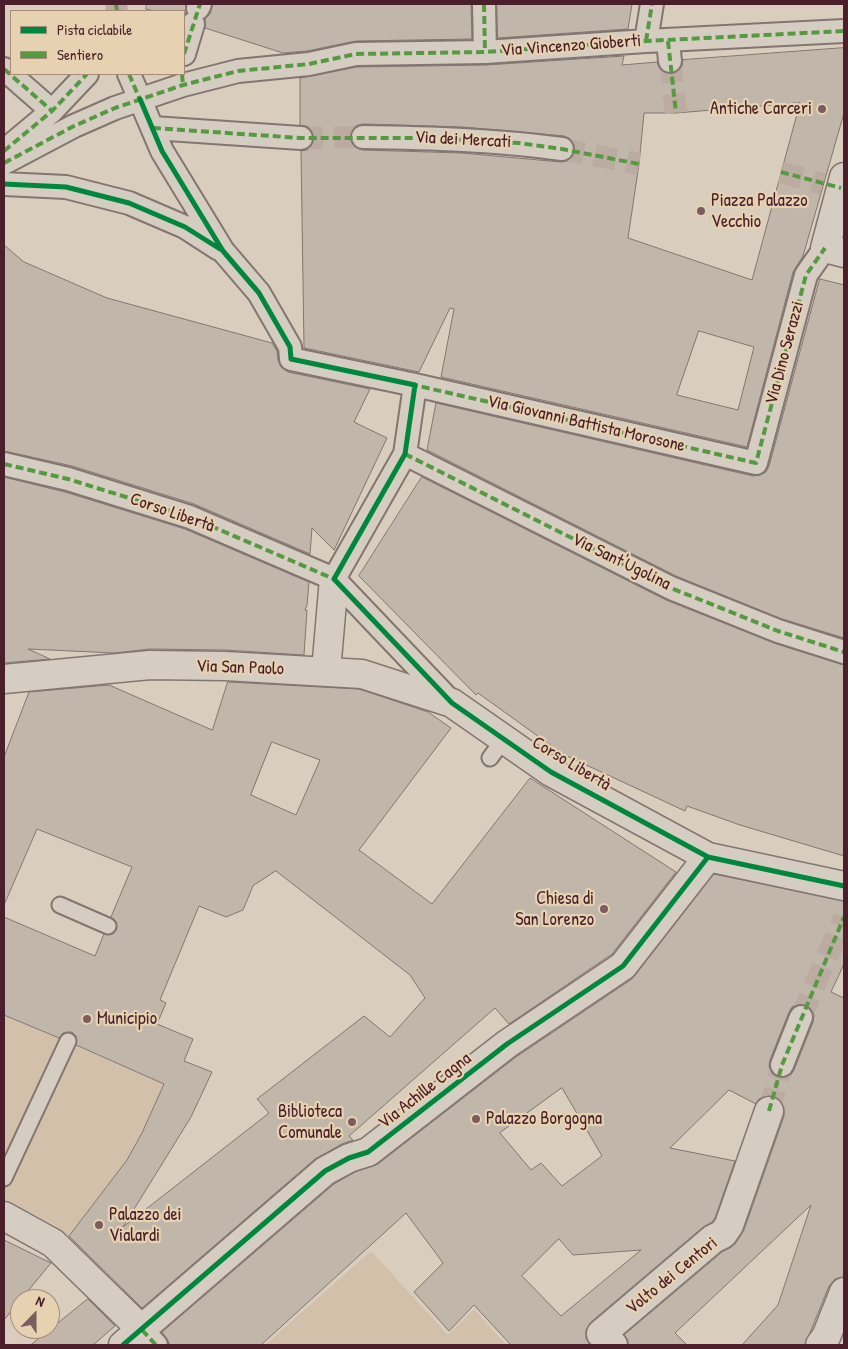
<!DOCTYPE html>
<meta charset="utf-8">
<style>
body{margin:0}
#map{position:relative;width:848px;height:1349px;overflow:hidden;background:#d9cebd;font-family:"Patrick Hand",sans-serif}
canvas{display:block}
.frame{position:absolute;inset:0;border:5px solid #4a1f2b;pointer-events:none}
.legend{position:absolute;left:10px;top:10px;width:175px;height:65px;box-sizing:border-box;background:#e6d2b0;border:1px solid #a88a7b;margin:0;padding:6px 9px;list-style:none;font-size:15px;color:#4a1f2b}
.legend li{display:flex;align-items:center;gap:10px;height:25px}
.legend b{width:25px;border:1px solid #a88a7b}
.north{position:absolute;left:10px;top:1289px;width:50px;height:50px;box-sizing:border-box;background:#e6d2b0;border:1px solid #a88a7b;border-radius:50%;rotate:22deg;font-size:14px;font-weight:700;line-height:20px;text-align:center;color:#4a1f2b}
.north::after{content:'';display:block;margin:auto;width:18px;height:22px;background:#7c5c5e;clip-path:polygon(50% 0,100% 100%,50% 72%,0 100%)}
</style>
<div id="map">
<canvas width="848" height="1349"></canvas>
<div class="frame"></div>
<ul class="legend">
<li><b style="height:6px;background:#00873e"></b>Pista ciclabile</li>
<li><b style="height:6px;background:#559a41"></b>Sentiero</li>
</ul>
<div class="north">N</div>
</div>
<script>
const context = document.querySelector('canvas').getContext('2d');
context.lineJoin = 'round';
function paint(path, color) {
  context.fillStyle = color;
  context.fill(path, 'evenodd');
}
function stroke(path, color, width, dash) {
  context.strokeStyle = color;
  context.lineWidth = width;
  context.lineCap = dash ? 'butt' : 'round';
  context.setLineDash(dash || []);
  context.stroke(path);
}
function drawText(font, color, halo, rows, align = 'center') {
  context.font = font + ' "Patrick Hand",sans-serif';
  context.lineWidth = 4.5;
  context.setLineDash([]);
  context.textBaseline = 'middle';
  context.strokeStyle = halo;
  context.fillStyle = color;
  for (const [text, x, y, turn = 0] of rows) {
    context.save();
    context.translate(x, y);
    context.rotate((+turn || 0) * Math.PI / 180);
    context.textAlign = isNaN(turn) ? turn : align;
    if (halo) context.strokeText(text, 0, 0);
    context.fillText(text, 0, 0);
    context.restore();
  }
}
const green = new Path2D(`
 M4 1015 164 1084 142 1133 127 1160 69 1236 56 1226 4 1198Z
 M371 1251 448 1335 474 1309 506 1345H265Z`);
const building = new Path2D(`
 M147 4H186V13L184 15V11H154L146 9Z
 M213 4H471L472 39 356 41 307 51 283 53 205 28V19L210 14Z
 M497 4H632L628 29 498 38Z
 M844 48V113L803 256 793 272 747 447 441 377 454 309 450 308 419 372 304 348 301 151 307 150 312 146 314 138 313 132 309 127 300 125V78L357 67 486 65 624 56 622 65 657 62 660 69 664 73 671 74 678 71 682 66 683 60ZM800 103 752 280 628 238 639 164 644 113H676ZM363 124 463 127 564 136 570 139 574 143 575 150 572 157 568 161 561 162 462 153 363 150 357 148 352 144 350 136 352 131 356 126ZM699 331 754 347 738 410 677 395Z
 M4 245 24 262 107 298 272 343 277 351 278 360 281 367 288 372 370 389 354 422 387 438 334 550 312 528 310 554 194 504 72 466 4 451Z
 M820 279 844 285V638L782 619 676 576 427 450 436 403 753 476 760 475 766 472 769 466Z
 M4 477 65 492 185 529 309 582 307 605 305 610H307L304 655 225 650 150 649 114 653 28 649 50 659 4 663Z
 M422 477 666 600 774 643 844 665V856L740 825 687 806 685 811 552 749 553 747 478 693 476 695 359 576Z
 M228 682 359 689 428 712 451 728 359 850 432 904 530 778 676 872 612 954 509 1024 495 1008 349 1136 353 1140 342 1144 315 1159 142 1308 69 1236 127 1160 142 1133 164 1084 76 1045V1036L72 1032 63 1033 59 1038 4 1015V917L95 956 104 934H113L117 929 116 921 111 917 132 867 37 829 4 905V757L29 692 109 685 212 730ZM272 742 320 760 296 815 251 795ZM276 871 410 975 425 998 390 1037 364 1016 257 1099 269 1113 123 1227 191 1117 212 1072 184 1061 193 1039 157 1024 166 1003 160 1000 199 906 226 917 243 910 253 886Z
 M714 874 844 901V964L831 992 844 998V1277L835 1279 829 1286 805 1345H742L778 1305 811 1205 675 1333 687 1345H628V1340L624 1335 722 1252 730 1248 736 1243 744 1230 784 1116V1109L781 1101 774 1096H766L759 1099 756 1104 729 1090 670 1148 735 1161 715 1218 712 1222 703 1227 591 1322 586 1330V1338L590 1345H511L474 1305 449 1331 414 1292 443 1263 406 1213 261 1345H169V1342L162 1332 334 1184 355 1172 378 1164 516 1057 632 979ZM799 1004 805 1005 811 1008 814 1015 813 1022 794 1070 790 1076 784 1078 778 1077 771 1073 769 1066 770 1060 789 1012 792 1007ZM562 1088 602 1156 562 1186 541 1163 531 1170 500 1133ZM559 1239 573 1255 641 1250 561 1316 522 1276Z
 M4 1240 51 1263 4 1320Z
 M88 1299 115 1326 93 1345H31Z`);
const pedestrianTunnel = new Path2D(`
 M116 4 117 11
 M670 61 676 113
 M301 138 363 137
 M562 149 639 164
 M781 172 823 184
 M801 1017 844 917
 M769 1111 782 1065`);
const service = new Path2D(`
 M490 758 504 739
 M60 905 108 926
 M4 1178 68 1041`);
const pedestrian = new Path2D(`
 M484 4 485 52
 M198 8 200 4
 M646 41 652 4
 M668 41 670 61
 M184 54 193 24
 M4 69 52 111
 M129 74 162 151 223 251 259 293 290 347 291 359 415 385 756 463 806 275 825 248
 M153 128 301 138
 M363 137C430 138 496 140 562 149
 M4 151 52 111 87 74
 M4 163 74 126 115 108 183 85 238 71 309 64 356 54 485 52 646 41 844 31
 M4 184 66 187 129 203 185 227 219 249
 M405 454 671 588 778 631 844 652
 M4 464 68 479 190 517 334 579 452 703
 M334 579 405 454 415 385
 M782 1065 801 1017
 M142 1330 156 1345`);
const minor = new Path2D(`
 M844 177 825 248 844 253
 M326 671 334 579
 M4 679 150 665 225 666 362 674 452 703 551 772 708 857 844 886
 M4 1216 53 1243 142 1330
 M123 1345 325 1171 349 1158 368 1152 507 1044 623 966 708 857
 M613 1345 601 1334 713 1239 723 1234 729 1225 769 1111
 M820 1345 826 1337 844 1292`);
const quiet = new Path2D(`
 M116 4 117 11
 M484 4 485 52
 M646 41 652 4
 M668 41 676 113
 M184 54 200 4
 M4 69 52 111
 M129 74 141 102
 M182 74 183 85
 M153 128 301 138H431L519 143 562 149 639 164
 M4 151 52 111 87 74
 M4 163 74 126 115 108 183 85 238 71 309 64 356 54 485 52 646 41 844 31
 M781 172 841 188
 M410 384 756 463 806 275 825 248
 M405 454 671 588 778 631 844 652
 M4 464 68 479 190 517 334 579 336 582
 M769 1111 782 1065 844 917
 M142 1330 156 1345`);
const cycleway = new Path2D(`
 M140 99 162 151 223 251 259 293 290 347 291 359 415 385 405 454 334 579 452 703 551 772 708 857 844 886
 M4 184 66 187 129 203 185 227 220 249
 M123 1345 325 1171 349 1158 368 1152 507 1044 623 966 708 857`);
const markers = [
 [822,109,5,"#7c5c5e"],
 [701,211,5,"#7c5c5e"],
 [604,909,5,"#7c5c5e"],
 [87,1019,5,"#7c5c5e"],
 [476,1119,5,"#7c5c5e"],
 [352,1122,5,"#7c5c5e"],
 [99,1225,5,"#7c5c5e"]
];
const streetNames = [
 ["Via Vincenzo Gioberti",571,46,-4],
 ["Via dei Mercati",463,140,3],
 ["Via Dino Serazzi",785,353,-75],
 ["Via Giovanni Battista Morosone",586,424,13],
 ["Corso Libertà",172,513,19],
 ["Via Sant'Ugolina",621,562,26],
 ["Via San Paolo",240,668,2],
 ["Corso Libertà",571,764,31],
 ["Via Achille Cagna",425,1091,-38],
 ["Volto dei Centori",672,1276,-39]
];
const poiNames = [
 ["Antiche Carceri",812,109,"right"],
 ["Piazza Palazzo",711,201],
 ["Vecchio",711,222],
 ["Chiesa di",594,899,"right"],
 ["San Lorenzo",594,920,"right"],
 ["Municipio",97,1019],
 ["Biblioteca",342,1112,"right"],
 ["Comunale",342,1133,"right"],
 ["Palazzo Borgogna",486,1119],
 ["Palazzo dei",109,1215],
 ["Vialardi",109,1236]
];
paint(green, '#d2c0aa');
paint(building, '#c0b6aa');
stroke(building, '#837570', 1);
stroke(pedestrianTunnel, '#bcaba0', 22, [22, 11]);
stroke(service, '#837570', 19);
stroke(pedestrian, '#837570', 26);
stroke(minor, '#837570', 31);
stroke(service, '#d5cdc1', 15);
stroke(pedestrian, '#d5cdc1', 22);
stroke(minor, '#d5cdc1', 28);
stroke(quiet, '#559a41', 4, [8, 4]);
stroke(cycleway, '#00873e', 5);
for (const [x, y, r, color] of markers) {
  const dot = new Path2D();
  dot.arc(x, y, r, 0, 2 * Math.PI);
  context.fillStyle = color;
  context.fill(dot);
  stroke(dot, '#e6d2b0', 2);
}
drawText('18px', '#4a1f2b', '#e6d2b0', streetNames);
drawText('18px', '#4a1f2b', '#e6d2b0', poiNames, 'left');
</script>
